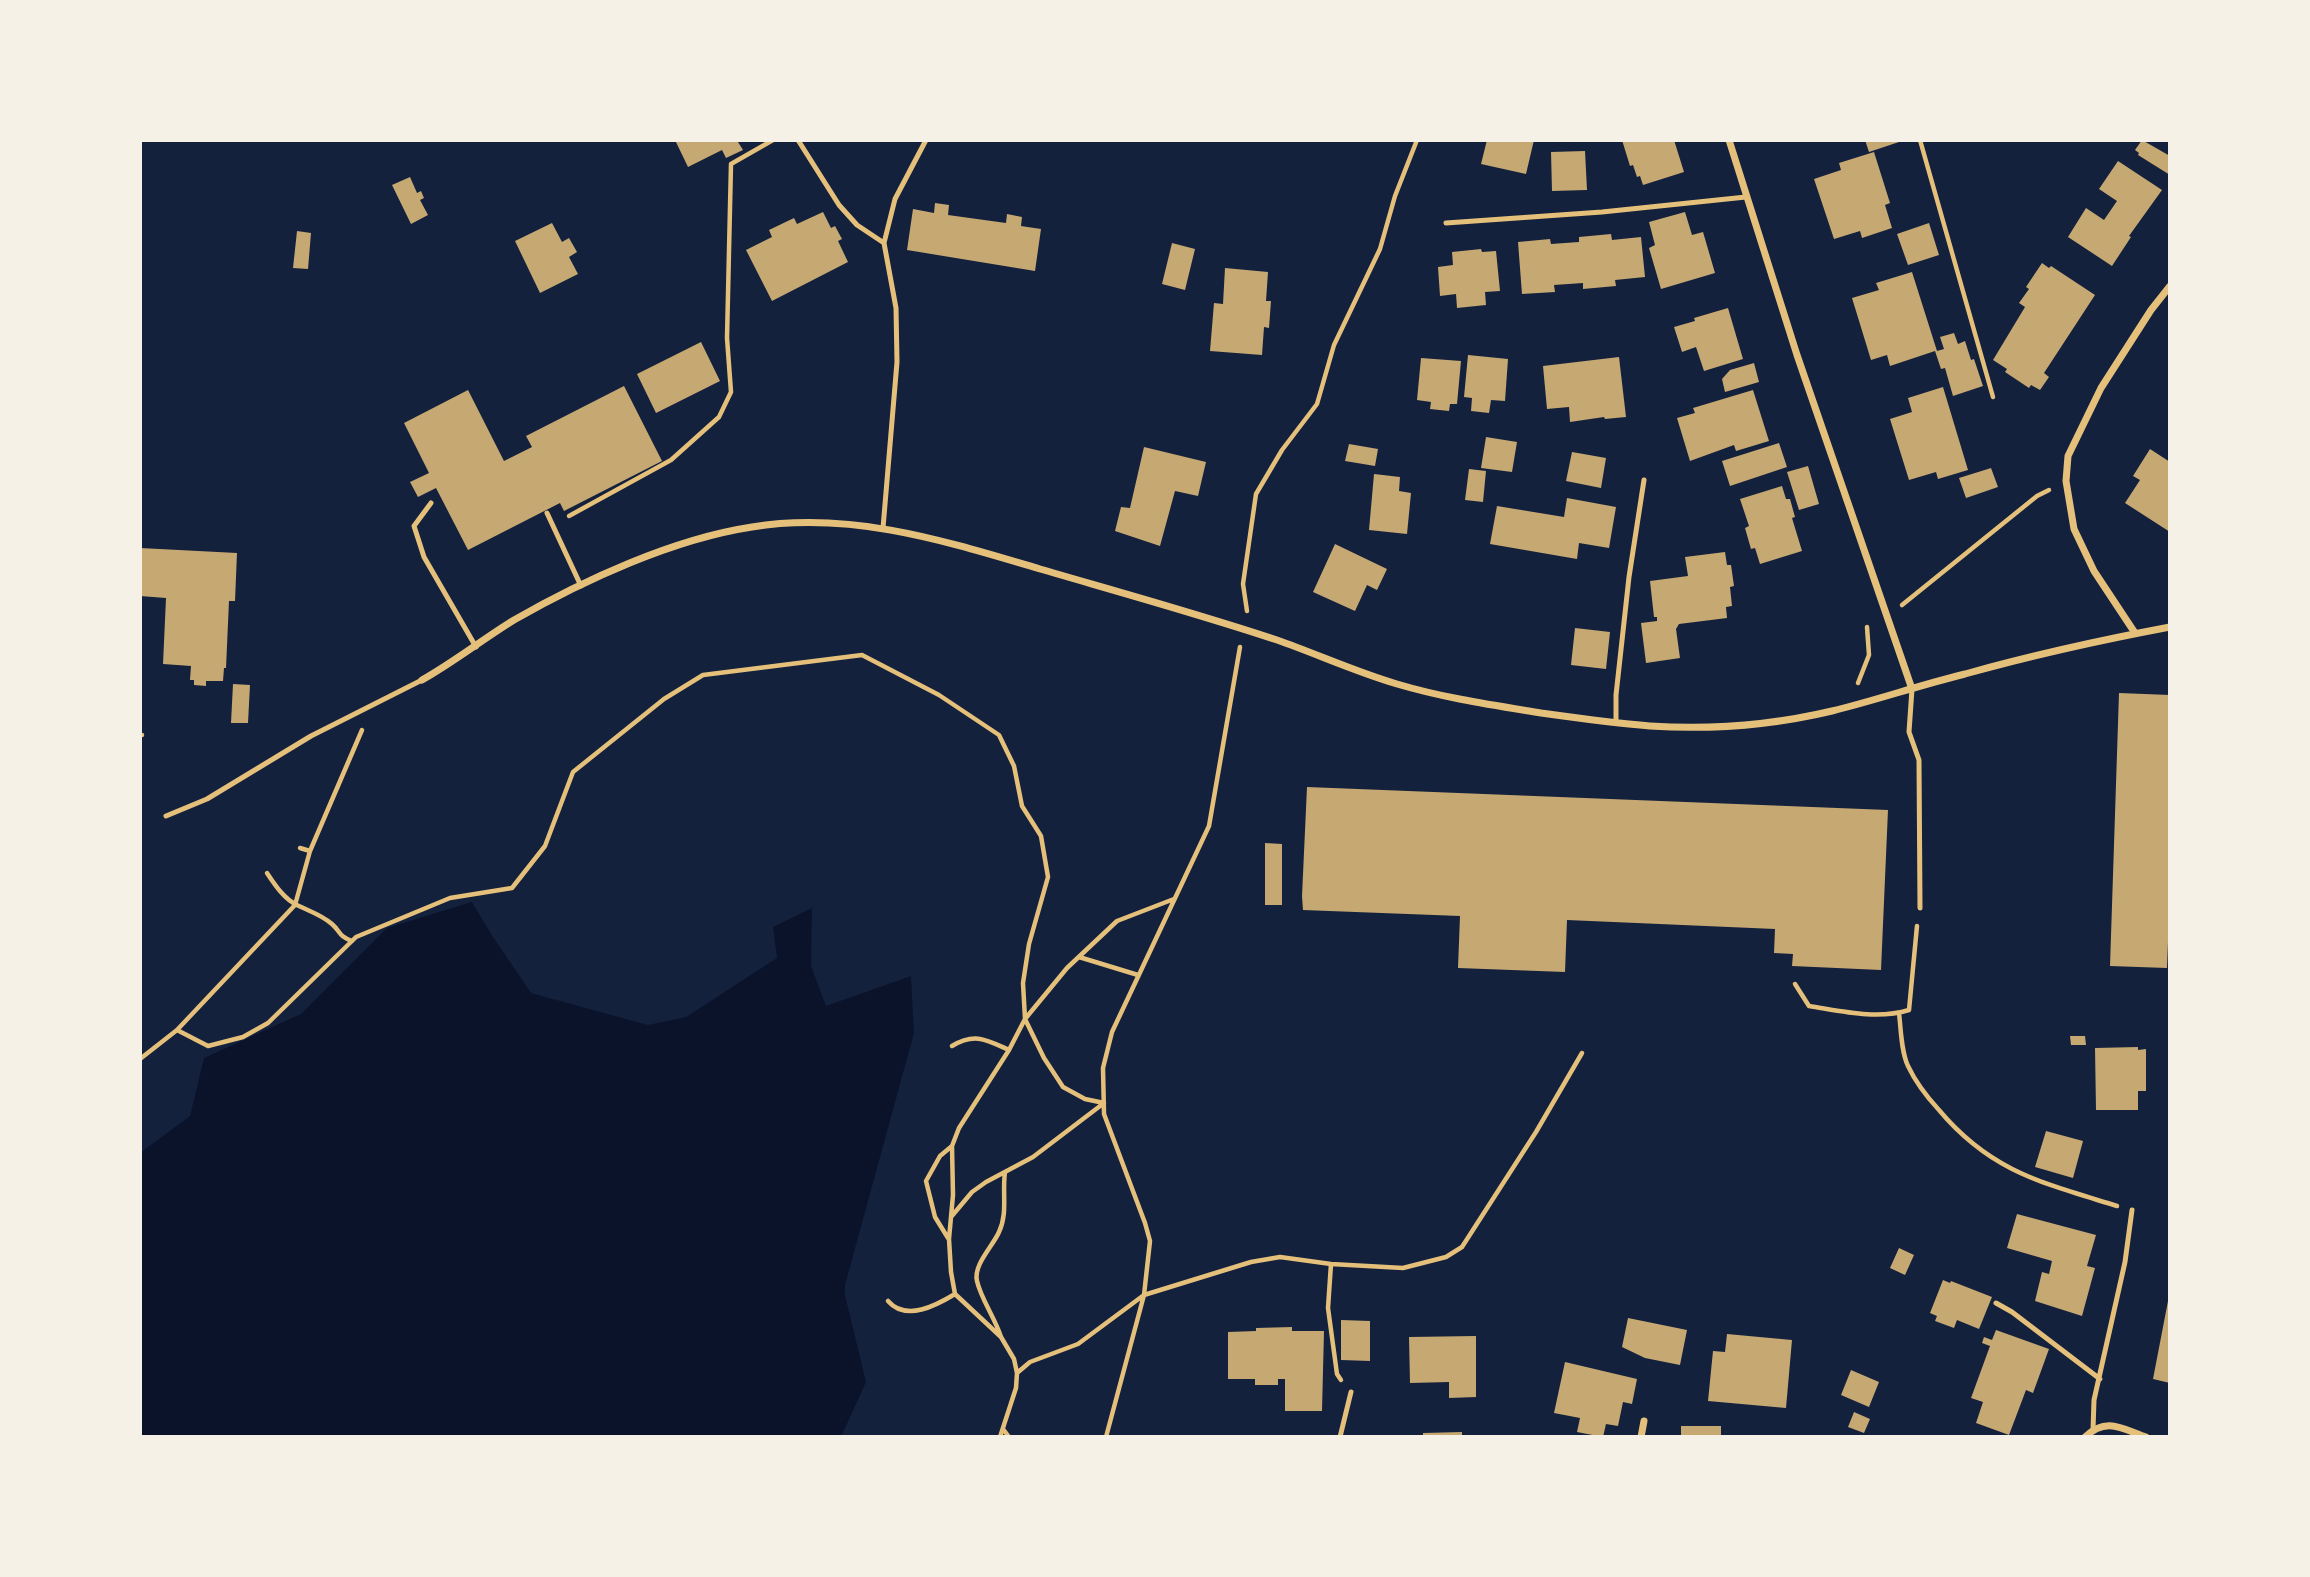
<!DOCTYPE html>
<html>
<head>
<meta charset="utf-8">
<style>
  body { margin:0 }
  #map { position:relative; width:2310px; height:1577px; overflow:hidden; background:#14213d; font-family:Karla,sans-serif }
  canvas { display:block }
  .frame { position:absolute; inset:0; border:142px solid #f6f1e7; pointer-events:none }
</style>
</head>
<body>
<div id="map">
<canvas width="2310" height="1577"></canvas>
<div class="frame"></div>
</div>
<script>
const context = document.querySelector('canvas').getContext('2d');
context.lineJoin = 'round';
function fillPath(path, color) {
  context.fillStyle = color;
  context.fill(path, 'evenodd');
}
function trace(path, color, width, dash) {
  context.strokeStyle = color;
  context.lineWidth = width;
  context.lineCap = dash ? 'butt' : 'round';
  context.setLineDash(dash || []);
  context.stroke(path);
}
fillPath(new Path2D(`
  M472 902 491 934 531 993 648 1025 686 1017 777 958 773 927 812 908 811 966 826 1006 911 976 914 1033 845 1285V1295L866 1382 841 1437H140V1153L190 1116 204 1058 301 1014 387 928Z`), '#0b132b');
fillPath(new Path2D(`
  M675 140H743L738 142 743 150 726 158 722 150 688 167Z
  M1487 140H1534L1526 174 1481 164Z
  M1622 140H1674L1684 172 1643 185 1640 176 1637 177 1633 165 1630 166Z
  M1865 140H1905L1869 152Z
  M2142 140 2170 156V175L2138 155 2139 153 2135 150Z
  M1585 151 1587 190 1552 191 1551 152Z
  M1874 152 1890 203 1885 205 1892 228 1862 238 1860 231 1834 239 1814 179 1841 170 1839 163Z
  M2118 161 2162 190 2129 236 2131 237 2112 266 2068 237 2086 208 2104 220 2117 201 2099 189Z
  M410 177 417 193 421 191 424 198 420 200 428 215 411 224 392 185Z
  M935 203 949 205 948 215 1006 223 1007 214 1022 217 1021 226 1041 229 1035 271 907 250 913 209 934 213Z
  M823 212 831 228 835 226 842 239 838 241 848 262 772 301 746 250 772 237 769 230 794 218 797 224Z
  M1685 212 1692 235 1703 232 1715 273 1661 289 1649 248 1655 245 1649 222Z
  M552 223 562 242 569 238 577 252 569 257 578 274 540 293 515 241Z
  M1929 223 1939 255 1908 265 1897 234Z
  M297 231 311 233 308 269 293 268Z
  M1611 234 1612 240 1641 237 1645 277 1615 280 1616 286 1583 289V283L1554 285 1555 292 1522 294 1518 242 1550 239 1551 244 1579 242V237Z
  M1172 243 1195 249 1185 290 1162 284Z
  M1481 249 1482 252 1496 251 1500 291 1485 292 1486 305 1457 308 1456 294 1440 296 1438 267 1453 265 1452 252Z
  M2042 263 2049 268 2051 266 2095 295 2044 373 2049 377 2040 390 2031 385 2029 388 2005 372 2007 369 1993 360 2025 307 2019 303 2029 289 2026 287Z
  M1225 268 1268 272 1266 301H1271L1269 328 1264 327 1262 355 1210 351 1214 303 1223 304Z
  M1912 272 1937 351 1944 349 1940 337 1954 333 1958 344 1965 341 1971 360 1974 359 1983 386 1953 396 1945 368 1941 369 1935 351 1890 366 1887 355 1871 360 1852 298 1879 290 1876 283Z
  M1728 308 1743 359 1704 371 1696 347 1682 352 1674 327 1695 321 1694 318Z
  M701 342 720 381 656 413 637 374Z
  M1468 355 1508 359 1505 401 1491 400 1489 413 1471 411 1472 398 1464 397Z
  M1619 357 1626 417 1605 419 1604 417 1570 422 1569 407 1547 409 1543 366Z
  M1421 358 1461 361 1457 404H1450L1449 411 1430 409 1431 402 1417 400Z
  M1754 363 1759 382 1725 392 1722 379 1730 370Z
  M624 386 662 461 564 511 560 503 468 550 436 488 418 497 410 482 429 473 404 423 468 390 504 461 532 447 526 436Z
  M1943 387 1968 470 1938 479 1936 472 1909 480 1890 419 1912 412 1908 398Z
  M1753 390 1769 441 1736 451 1734 445 1690 461 1677 418 1695 413 1693 408Z
  M1486 437 1517 442 1512 472 1481 468Z
  M1779 443 1787 467 1730 486 1722 461Z
  M1349 444 1378 449 1375 466 1345 461Z
  M1144 447 1206 462 1198 496 1175 491 1160 546 1115 531 1121 507 1130 508Z
  M2150 449 2170 462V532L2125 503 2140 480 2133 476Z
  M1572 452 1606 458 1601 488 1566 481Z
  M1808 466 1819 504 1799 510 1787 472Z
  M1991 468 1998 487 1966 498 1959 478Z
  M1469 469 1486 471 1483 502 1465 500Z
  M1374 474 1400 477 1399 491 1411 493 1407 534 1369 530Z
  M1782 486 1786 499H1790L1795 517 1792 518 1802 551 1760 564 1755 548 1751 549 1745 528 1749 526 1740 499Z
  M1567 498 1616 507 1609 548 1579 543 1577 559 1490 544 1497 506 1564 517Z
  M1335 544 1387 569 1377 590 1367 585 1355 611 1313 592Z
  M140 548 237 553 235 601H229L226 668H224L223 681H206V686L194 685V680H190L191 666 163 664 166 598 140 596Z
  M1725 552 1727 565H1731L1734 586 1730 587 1732 606 1726 607 1727 618 1679 624 1676 629 1680 658 1646 663 1641 623 1657 621V617H1654L1650 581 1688 576 1685 557Z
  M1575 628 1610 632 1606 669 1571 665Z
  M233 684 250 685 248 723H231Z
  M2119 693 2170 695V890L2167 968 2110 966Z
  M1307 787 1888 810 1881 970 1792 966 1793 954 1774 953 1775 929 1567 920 1565 972 1458 968 1460 916 1303 910 1302 896Z
  M1265 843 1282 844V905H1265Z
  M2070 1036H2085L2086 1045H2071Z
  M2138 1047V1050L2146 1049V1091H2138V1110H2096L2095 1048Z
  M2046 1131 2083 1141 2073 1178 2035 1167Z
  M2017 1214 2096 1235 2087 1266 2095 1268 2082 1316 2035 1301 2042 1272 2049 1274 2052 1261 2007 1248Z
  M1899 1248 1914 1255 1905 1275 1890 1268Z
  M1943 1280 1950 1283 1951 1281 1992 1297 1979 1329 1957 1320 1954 1328 1935 1321 1937 1316 1930 1313Z
  M2168 1301H2170V1383L2153 1379Z
  M1628 1318 1687 1330 1680 1365 1645 1358 1622 1347Z
  M1341 1320 1370 1321V1361L1341 1360Z
  M1292 1327V1331H1324L1322 1411H1285V1379H1278V1385H1255V1379H1228V1332L1256 1331V1328Z
  M1996 1330 2049 1349 2033 1393 2026 1390 2009 1435 1976 1423 1983 1402 1971 1398 1990 1346 1982 1343 1984 1337 1992 1340Z
  M1727 1334 1792 1340 1786 1408 1708 1401 1713 1351 1725 1352Z
  M1476 1336V1397L1449 1398V1382L1410 1383 1409 1337Z
  M1565 1362 1637 1379 1632 1404 1623 1402 1618 1426 1606 1424 1603 1437 1577 1432 1580 1418 1554 1413Z
  M1851 1370 1879 1382 1869 1407 1841 1395Z
  M1854 1412 1870 1419 1864 1433 1848 1427Z
  M1681 1426H1721V1437H1681Z
  M1462 1432V1437H1423V1433Z`), '#c6a872');
trace(new Path2D(`
  M1920 140 1993 397
  M569 516 671 460 719 417 731 392 727 338 731 164 773 140
  M1902 605 2037 496 2049 490
  M1247 611 1243 584 1256 494 1282 450 1317 404 1334 345 1380 249 1395 196 1417 140
  M1858 683 1869 655 1867 627
  M140 735H142
  M300 848 310 851
  M267 873C275 885 284 899 297 905 309 911 322 915 332 924 341 932 338 936 352 941
  M1079 957 1138 975
  M1795 984 1809 1006C1841 1011 1877 1020 1909 1010L1917 926
  M1899 1013C1901 1029 1901 1051 1908 1066 1916 1083 1927 1097 1939 1110 1991 1172 2043 1183 2117 1206
  M177 1030 208 1046 243 1037 268 1023 356 937 450 898 512 888 545 846 573 772 664 699 703 675 862 655 939 695 999 735 1014 766 1022 806 1041 836 1048 877 1029 944 1023 983 1025 1019 1044 1058 1063 1087 1085 1099 1104 1103 1033 1157 986 1182 972 1192 951 1217
  M952 1046C975 1032 987 1040 1009 1050
  M140 1059 177 1030 295 905 310 851 362 730
  M948 1238 935 1217 926 1181 940 1156 952 1146
  M1331 1264 1328 1308 1337 1374 1341 1380
  M888 1301C906 1322 937 1305 955 1294
  M1001 1337C995 1318 981 1299 977 1281 973 1265 993 1246 999 1232 1008 1213 1002 1193 1005 1172
  M1017 1373 1030 1362 1078 1344 1144 1295 1251 1262 1280 1257 1331 1264 1403 1268 1446 1257 1462 1247 1536 1132 1582 1053
  M1003 1429 1009 1437
  M1000 1437 1016 1388 1017 1373 1014 1359 1001 1337 955 1294 951 1272 949 1239 953 1195 952 1146 959 1128 1009 1050 1025 1019 1067 968 1117 921 1174 899
  M1106 1437 1144 1295 1150 1241 1145 1223 1104 1114 1103 1068 1112 1032 1209 826 1240 647`), '#e5c07b', 4.5);
trace(new Path2D(`
  M798 140 839 205 857 225 884 243 896 308 897 362 883 528
  M1446 223 1602 212 1746 197
  M884 243 895 199 926 140
  M431 503 414 526 424 557 476 647
  M547 513 581 586
  M1912 689 1909 732 1919 760 1920 908
  M1616 723V695L1629 577 1644 480
  M166 816 207 799 311 736 422 680
  M1996 1303 2012 1312 2100 1379
  M2093 1430 2094 1400 2125 1262 2132 1210
  M1340 1437 1351 1392`), '#e5c07b', 5);
trace(new Path2D(`
  M1729 140 1797 355 1912 689
  M2135 633 2094 571 2074 529 2066 481 2068 456 2101 388 2151 310 2170 286
  M422 680C454 662 483 639 514 620 584 580 673 539 752 527 852 511 945 541 1040 569 1119 592 1199 614 1277 640 1317 654 1356 672 1397 684 1444 698 1492 705 1541 713 1577 718 1614 723 1650 726 1711 730 1773 725 1832 711 1877 700 1920 685 1965 674 2033 655 2101 640 2170 627
  M1641 1437 1644 1421
  M2085 1437C2106 1417 2121 1428 2146 1437`), '#e5c07b', 7);
</script>
</body>
</html>
